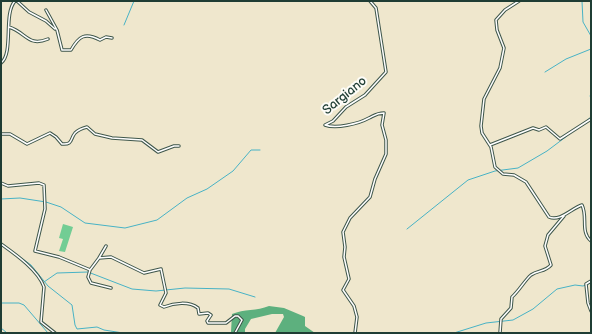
<!DOCTYPE html>
<html>
<head>
<meta charset="utf-8">
<style>
  body { margin:0 }
  #map { position:relative; width:592px; height:334px; overflow:hidden; background:#efe7cd; font-family:"Balsamiq Sans",sans-serif }
  canvas { display:block }
  .frame { position:absolute; inset:0; border:2px solid #1f3d34; pointer-events:none }
</style>
</head>
<body>
<div id="map">
<canvas width="592" height="334"></canvas>
<div class="frame"></div>
</div>
<script>
const context = document.querySelector('canvas').getContext('2d');
context.lineJoin = 'round';
function fillPath(path, color) {
  context.fillStyle = color;
  context.fill(path, 'evenodd');
}
function trace(path, color, width, dash) {
  context.strokeStyle = color;
  context.lineWidth = width;
  context.lineCap = dash ? 'butt' : 'round';
  context.setLineDash(dash || []);
  context.stroke(path);
}
function label(font, color, halo, rows, align = 'center') {
  context.font = font + ' "Balsamiq Sans",sans-serif';
  context.lineWidth = 4;
  context.setLineDash([]);
  context.textBaseline = 'middle';
  context.strokeStyle = halo;
  context.fillStyle = color;
  for (const [text, x, y, turn = 0] of rows) {
    context.save();
    context.translate(x, y);
    context.rotate((+turn || 0) * Math.PI / 180);
    context.textAlign = isNaN(turn) ? turn : align;
    if (halo) context.strokeText(text, 0, 0);
    context.fillText(text, 0, 0);
    context.restore();
  }
}
fillPath(new Path2D(`
  M63 224 73 227 65 252 59 251 63 239 59 238Z`), '#72cd94');
fillPath(new Path2D(`
  M269 306 284 308 303 316 305 317V326L315 333H275L284 317 283 314H272L251 319 245 329V333L231 332 232 314C244 309 257 311 269 306Z`), '#5db07e');
trace(new Path2D(`
  M582 1 583 22 591 36
  M124 25 134 1
  M545 72 566 59 591 49
  M590 96H591
  M584 123 591 117
  M1 199 20 198 46 202 61 207 85 223 125 228 157 220 187 198 207 189 233 171 251 150H260
  M407 229 468 180 495 171 518 168 547 151 567 136
  M4 245 31 265 48 286 72 305 75 325 77 329 97 327 104 330 123 333
  M44 282 57 273 88 272 132 289 156 291 185 288 229 289 255 297
  M1 303H19L24 305 48 333
  M1 328 7 333
  M454 333 486 323 513 320 533 309 557 289 575 285 583 286 591 283`), '#47b2c5', 1);
const street = new Path2D(`
  M17 1 29 12 46 21 55 29
  M519 1 505 10 496 20 497 30 504 48 500 68 484 99 481 126 482 133 491 147 495 167 503 174 514 175 526 182 549 217C560 222 572 208 582 205 588 217 580 232 591 241
  M46 10 57 30 62 50H71C79 36 85 32 100 40L106 37 112 38
  M9 27C27 33 28 47 48 39
  M1 63C14 53 3 14 15 1
  M1 134H10L27 144 50 133 56 137 62 144C73 145 70 139 75 133 78 130 83 128 87 127L95 134 112 138 142 140 158 152 174 146H179
  M490 145 533 128 539 130 546 127 560 139 591 119
  M1 183 8 186 39 183 44 185 45 209 35 251 59 257 88 269 90 270 88 277 91 283 111 288
  M1 244C15 254 38 270 44 287L41 322 55 333
  M99 258 106 246
  M90 270 99 258 111 257 144 273 161 269 166 293 160 305 164 307C174 303 189 301 198 308L199 314 208 313 211 315 207 321 208 323H226L235 316H238L242 320 235 333
  M591 281 586 284 588 303 591 311
  M355 333 357 317 354 306 343 290 349 279 344 257 345 247 343 232 350 218 370 197 375 179 386 154V140L382 125 384 113C377 113 375 115 369 118 358 124 336 129 325 125L333 121 346 107 365 95 386 72 376 8 370 1
  M500 333 501 319 511 308 512 297C519 291 525 280 531 275 538 270 545 272 551 265L545 246 548 235 564 216`);
trace(street, '#3e564b', 3.5);
trace(street, '#fff', 1.5);
label('13px', '#1f3d34', '#fdfcf7', [
  ["Sargiano",345,96,-39]
]);
</script>
</body>
</html>
